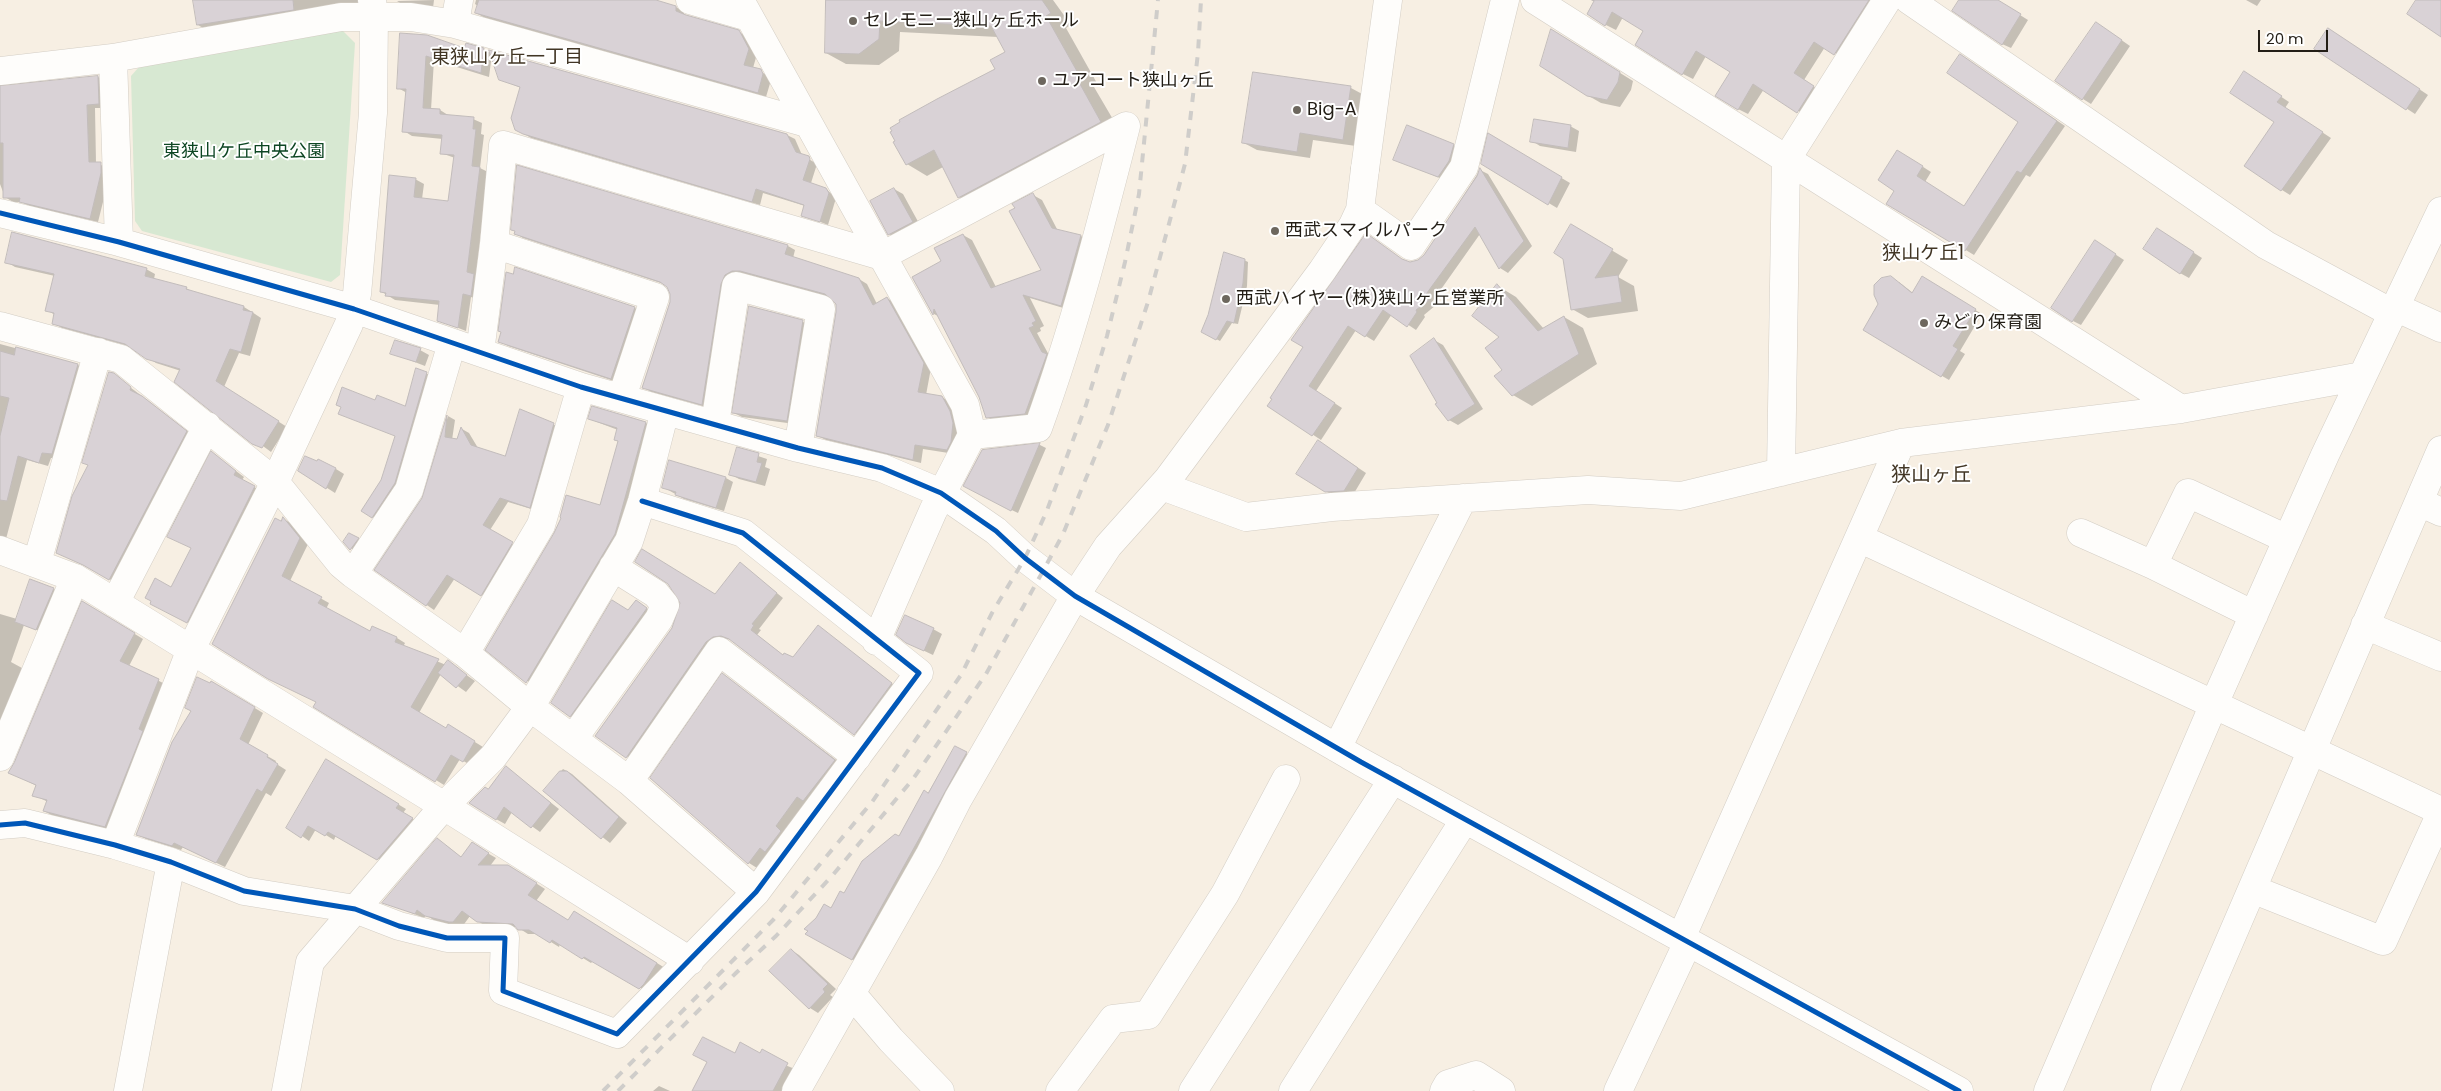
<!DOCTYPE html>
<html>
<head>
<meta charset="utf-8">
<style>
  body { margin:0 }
  #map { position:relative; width:2441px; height:1091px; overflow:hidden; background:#f7efe3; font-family:Poppins,sans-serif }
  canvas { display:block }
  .scale { position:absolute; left:2258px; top:30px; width:70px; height:22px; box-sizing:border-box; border:2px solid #231e16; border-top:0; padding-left:6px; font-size:15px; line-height:18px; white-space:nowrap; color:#231e16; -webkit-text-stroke:4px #fff; paint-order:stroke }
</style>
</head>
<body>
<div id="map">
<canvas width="2441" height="1091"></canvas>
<div class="scale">20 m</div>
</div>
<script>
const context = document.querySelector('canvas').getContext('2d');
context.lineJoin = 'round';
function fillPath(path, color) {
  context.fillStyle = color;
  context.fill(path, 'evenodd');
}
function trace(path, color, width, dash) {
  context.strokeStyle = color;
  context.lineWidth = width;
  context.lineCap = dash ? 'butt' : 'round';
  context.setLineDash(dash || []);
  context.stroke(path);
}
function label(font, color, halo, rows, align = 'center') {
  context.font = font + ' Poppins,"Noto Sans JP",sans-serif';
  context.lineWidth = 4;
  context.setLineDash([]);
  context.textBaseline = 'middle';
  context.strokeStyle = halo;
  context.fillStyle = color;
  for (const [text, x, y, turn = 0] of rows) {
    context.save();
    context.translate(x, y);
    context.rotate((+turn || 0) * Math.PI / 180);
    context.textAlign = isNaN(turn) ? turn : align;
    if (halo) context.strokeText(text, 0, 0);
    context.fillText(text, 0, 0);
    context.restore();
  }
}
fillPath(new Path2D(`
  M340 28 355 43 340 275 331 282 142 231 135 221 131 76 139 67Z`), '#d7e8d2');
fillPath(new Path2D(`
  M194 0H359L361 11 215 35 198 25Z
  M434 0 433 8 405 6 397 1Z
  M476 0H651L676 7 684 12V16L739 32 748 37 757 54 753 68 769 76 771 80 766 97 485 18 476 13 478 6 475 4Z
  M828 0H1053L1071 25 1066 28 1098 85 1094 87 1121 133 980 208 959 197 943 167 927 176 907 164 997 69 1006 52 998 37 900 32 899 51 879 65 846 64 826 53Z
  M1596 0H1883L1845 59 1825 47 1804 80 1823 93 1808 117 1764 89 1748 114 1738 109 1732 72 1706 56 1693 79 1683 74 1644 30 1623 17 1616 30 1606 25Z
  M1961 0H1996L2028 20 2011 48 2002 44Z
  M2246 0H2261L2257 6Z
  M2104 28 2130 46 2091 104 2083 99Z
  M401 34 465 49H483L492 54 489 77 434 60 431 110H440L448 115 473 119 482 123 481 134 484 135 480 168 488 172 476 276 482 280 480 300 471 297 466 331 438 320 440 305 395 300 382 292 415 179 424 184 422 199 449 202 455 158 441 153 443 139 412 136 404 131 407 93 398 88Z
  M2337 34 2428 95 2415 114 2316 49Z
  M1564 38 1633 81 1631 90 1620 107 1601 103 1587 95Z
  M1969 61 2065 126 2030 177 2026 175 1974 255 1888 203 1896 190 1906 156 1931 172 1925 182 1965 207 2020 121Z
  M98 77 105 81 106 108H95L96 163 108 168 109 178 98 222 29 206 22 202H13L5 197 0 184V88Z
  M2253 78 2289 102 2285 108 2331 138 2290 195 2282 190 2276 122Z
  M500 79 787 135 795 139 802 155 817 164 811 183 826 189 836 198 828 225 803 215 805 206 763 193 760 205 531 138 516 129 521 88Z
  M1351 88 1364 95 1356 146 1313 140 1310 158 1257 150 1244 143Z
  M1570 126 1579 131 1576 152 1540 146 1532 141Z
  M1489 135 1570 183 1557 208 1482 163Z
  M1453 145 1462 150 1447 181 1394 159Z
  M1480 170 1488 174 1532 246 1508 273 1500 268 1480 234 1432 302 1436 305 1424 315 1425 317 1416 330 1392 314 1374 341 1356 330 1316 391 1342 408 1321 440 1269 406 1405 261 1410 263 1419 261 1425 256Z
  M894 189 903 194 921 227 898 239 889 234Z
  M1033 195 1042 200 1058 231 1081 236 1089 241 1070 310 1030 298 1044 326 1040 328 1041 331 1037 333 1050 357 1033 418 996 422 987 417 980 397 940 317 934 314 913 277 942 261 963 235 972 240 996 287 1042 270Z
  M1571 226 1628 260 1618 277 1634 286 1638 311 1588 318 1572 309Z
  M515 233 788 246 795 250 793 258 859 279 867 284 877 304 887 298 895 303 931 368 926 395 942 397 950 402 961 428 955 454 923 449 921 463 826 440 818 436 838 312 834 299 749 275H739L710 408 651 392 643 387 671 302 672 294 667 285 523 238Z
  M2166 235 2202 258 2189 278 2180 273Z
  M2104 247 2124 260 2081 325 2073 321Z
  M1244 260 1248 262 1247 286 1238 324 1232 323 1220 341 1203 332Z
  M7 262 146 269 155 274 154 279 186 288 195 293 244 307 252 312 261 318 250 356 239 353 224 387 287 427 271 452 176 381 181 371 156 363 132 347 62 328 53 323 55 315 47 310 55 276 15 267Z
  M515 269 635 308 643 313 620 383 508 346 500 341Z
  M1922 278 1982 314 1960 351 1965 354 1949 380 1864 330 1899 282 1913 293Z
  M1498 286 1516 297 1544 329 1564 317 1583 328 1597 364 1532 406 1513 395 1496 376 1504 370Z
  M750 307 803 322 811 326 795 424 742 417 734 413Z
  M1434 340 1443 345 1483 409 1458 425 1449 420 1436 405 1439 403Z
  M0 344 78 365 86 370 61 458H51L48 466 27 460 6 539 0 537Z
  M420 350 429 355 425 366 391 353Z
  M417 370 433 376 400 487 378 520 362 510 382 480 396 436 375 402 406 407Z
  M113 374 195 437 118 584 92 569 57 553 89 465Z
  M521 411 562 428 538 511 508 502 490 530 519 548 489 599 455 578 434 610 376 570 423 499 448 416 455 420 452 440 458 441 462 429 469 433 478 448 506 458Z
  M589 419 646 423 653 427 622 539 534 686 487 649 600 507 619 442 616 440 618 430Z
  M1040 445 1046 448 1018 513 982 496 983 451Z
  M1327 447 1366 473 1353 495 1335 496 1325 491Z
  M737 449 767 459 765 467 770 469 765 486 739 479 730 474Z
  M212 453 244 477 242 480 263 492 195 626 160 608 193 548Z
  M669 462 726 478 733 482 724 511 684 499 663 487Z
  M336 469 344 474 335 493 299 470Z
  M283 519 291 523 308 544 290 581 329 603 326 609 370 632 372 628 397 638 405 643 403 647 446 665 448 662 475 681 466 692 441 674 419 713 447 730 449 726 483 747 472 766 460 759 444 785 315 706 317 702 278 683 282 522Z
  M349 534 362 541 354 551 345 542Z
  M741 564 783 598 759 629 761 630 757 635 784 656 794 659 819 627 898 688 862 738 730 639 721 640 634 761 627 757 716 596Z
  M54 589 62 594 45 633 24 625 11 662 22 668 0 727V614L17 619Z
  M642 605 652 612 576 719 570 716 629 612Z
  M91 607 143 639 129 666 167 685 114 831 53 816 44 811 48 802 34 795 37 786 9 772 16 764Z
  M933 629 942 634 933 655 916 647Z
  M723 675 843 765 812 805 806 802 757 868 749 863Z
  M212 682 263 713 248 745 276 761 275 763 286 770 271 796 266 793 225 867 183 847 181 850 146 839 137 834Z
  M956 748 973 757 859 963 807 933 900 838Z
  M326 761 406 809 403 813 420 823 385 863 336 835 334 840 316 829 309 841 302 836Z
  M507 768 559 809 540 832 512 812 505 824 496 819 488 790Z
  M563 769 572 774 627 823 610 843 544 791Z
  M472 844 496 858 490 866 517 871 545 889 536 901 569 921 583 917 665 968 649 993 593 961 591 963 560 944 559 947 538 934H528L517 927H487L470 916 462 927H459L435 921 426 915 424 918 384 902 446 845 462 858Z
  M791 950 799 955 836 989 830 995 833 997 818 1013 810 1008Z
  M735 1055H760L795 1069 784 1091H693Z
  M659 1086 670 1091H653Z`), '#0003');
const building = new Path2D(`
  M193 0H293L294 10 197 25Z
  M479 0H656L676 6V11L686 15 739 30 749 49 744 65 761 69 763 74 758 93 475 13Z
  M826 0H1042L1051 13 1046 16 1078 73 1075 75 1101 122 958 198 934 150 906 165 893 142 895 141 890 132 892 131 890 128 900 122 899 120 937 99 995 69 990 60 1005 52 991 26 880 21 879 39 859 54 825 53Z
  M1592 0H1869L1834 55 1814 42 1794 73 1814 86 1797 113 1753 84 1738 110 1715 96 1730 72 1696 51 1682 75 1635 45 1643 31 1612 12 1605 26 1587 14 1594 1Z
  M1959 0H1998L2021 14 2002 45 1952 11Z
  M2416 0H2441V37L2407 14Z
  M2096 22 2122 40 2082 100 2055 81Z
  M2328 28 2420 89 2406 110 2314 49Z
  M1551 29 1620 72 1618 82 1607 100 1587 96 1540 66Z
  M400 33 427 35 464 48 466 43 484 48 481 73 426 56 423 108 440 109V114L474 117 473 129H476L472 166 480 167 467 272 474 274 471 296 463 294 458 328 437 321 439 301 385 296 386 293 380 292 389 175 416 178 414 197 448 201 454 155 440 154 442 135 402 132 406 89H397Z
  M489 50 787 134 796 152 809 156 810 159 803 180 826 188 829 193 820 222 801 216 804 205 756 189 752 202 523 134 515 130 511 118 520 87 499 80Z
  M1960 54 2057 121 2021 173 2017 171 1965 251 1886 204 1894 191 1878 180 1897 150 1923 166 1917 176 1964 206 2018 122 1947 73Z
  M2244 71 2282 96 2277 102 2323 132 2281 191 2244 166 2274 122 2230 93Z
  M1253 72 1351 86 1343 140 1300 133 1297 152 1242 143Z
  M98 76 99 104 87 105 89 162H101V173L90 219 19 202 20 198H3V143H0V86Z
  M1534 119 1571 125 1568 148 1530 142Z
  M1407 125 1454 144 1449 161 1438 177 1393 160Z
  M1488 133 1562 177 1548 205 1481 164Z
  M517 165 788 245 785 254 859 278 873 305 887 297 924 363 918 392 942 396 950 411 953 423 951 442 947 450 915 445 913 460 816 436 836 312V304L825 294 740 271H732L725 275 721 284 702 405 642 388 670 302V294L667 287 660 282 514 234 515 231 511 230Z
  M1480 168 1524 241 1499 269 1475 227 1424 297 1429 300 1416 310 1417 312 1407 327 1383 310 1365 337 1348 326 1309 386 1335 403 1312 436 1267 406 1272 399 1270 398 1303 347 1291 340 1366 233 1402 259 1410 262 1418 260 1424 255 1477 176Z
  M894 188 913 222 888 235 870 201Z
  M1033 193 1052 228 1081 235 1061 306 1023 295 1036 321 1032 323 1034 326 1029 328 1042 352 1047 354 1025 414 986 418 979 397 934 309 933 315 912 277 941 261 934 248 963 234 991 288 1041 270 1009 211 1015 208 1012 204Z
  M1571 224 1613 249 1595 278 1618 275 1622 302 1571 310 1563 259 1554 253Z
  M2157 228 2194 252 2180 274 2143 249Z
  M12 232 147 268 145 276 187 287 186 289 244 306 243 310 253 312 241 352 230 349 216 381 279 421 262 448 252 444 174 382 180 369 146 359 125 344 52 324 54 313 45 311 54 274 5 263Z
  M2095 240 2116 254 2072 322 2051 308Z
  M1224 252 1245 259 1243 283 1234 323 1227 321 1216 340 1201 332 1208 315Z
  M515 267 635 307 611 379 498 342 501 332 498 331 506 272 513 274Z
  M1891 276 1912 293 1922 276 1976 309 1953 346 1958 349 1941 377 1863 330 1878 304 1874 295V285L1881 278Z
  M1497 284 1538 331 1564 316 1579 354 1512 396 1494 376 1502 370 1485 348 1499 337 1472 316Z
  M749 306 803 320 787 421 732 413Z
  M1434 338 1475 404 1448 421 1435 404 1437 403 1410 356Z
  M395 340 421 348 416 362 390 354Z
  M16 347 78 364 52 454 42 453 39 463 18 456 7 501 0 500V436L9 398 0 396V351L14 355Z
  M416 368 427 372 395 483 372 518 361 511 381 480 395 436 338 414 341 407 336 405 342 387 375 400 377 395 405 406Z
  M109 372 114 373 131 387 130 390 142 396 187 431 109 580 83 565 56 553 72 496 88 465 82 463Z
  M592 406 646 422 615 534 526 683 485 650 554 533 561 518 560 517 566 495 600 505 618 441 614 440 617 428 588 419Z
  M520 409 554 423 530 508 500 498 483 525 513 542 481 596 447 575 426 606 374 570 422 498 447 415 445 437 457 439 461 427 471 445 505 456Z
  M1318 440 1358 468 1344 491 1325 492 1296 474Z
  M1040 443 1011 511 963 486 982 450Z
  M737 447 759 453 757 462 762 463 756 482 729 475Z
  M211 451 236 471 234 475 255 486 187 623 150 604 151 601 145 598 155 578 171 587 191 548 167 537Z
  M305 456 317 461 318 459 336 468 326 489 298 471Z
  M669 460 726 477 716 508 675 495 676 492 662 488Z
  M283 517 300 538 282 576 322 597 318 603 370 631 372 626 397 637 395 642 439 659 411 707 446 728 448 724 475 741 463 762 451 755 435 782 313 707 316 702 268 679 212 644 275 518 281 521Z
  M349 533 359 538 350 550 343 542Z
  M642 549 715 594 740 562 777 593 752 624 754 625 751 630 783 655 784 653 793 657 818 625 892 683 854 735 729 639 721 636 713 637 706 642 626 758 595 736 672 628 680 603 668 584 635 562Z
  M30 579 54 588 36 630 15 622Z
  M612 600 628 610 636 600 647 608 570 717 551 703Z
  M82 601 135 633 120 661 159 679 139 729 143 731 105 827 43 811 47 800 32 796 36 785 8 773 14 763Z
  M905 615 934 628 924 651 906 643 896 635Z
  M448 660 467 675 456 688 438 673Z
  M722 673 835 760 803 801 797 797 776 826 781 831 765 852 760 848 748 864 650 778Z
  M197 677 210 683 211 681 255 707 240 739 268 755 267 757 278 764 262 792 257 789 216 863 174 843 172 846 136 835 172 742 191 711 185 708Z
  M955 746 967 752 852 960 805 934 808 931 804 929 816 918 824 904 831 908 840 891 844 893 862 861 895 834 899 836 924 790 928 793Z
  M326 759 399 804 396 808 413 818 377 860 328 832 325 836 308 826 301 838 286 828Z
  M506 766 551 803 531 828 504 807 496 820 469 803 485 787 488 789Z
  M560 771H567L619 817 601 839 543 791Z
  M437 838 461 857 472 842 489 853 478 865H508L537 883 528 895 568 920 574 911 657 963 644 984 639 989 584 957 582 959 552 940 550 943 529 930H518L513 924 477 922 462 911 453 922H449L425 916 417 910 415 914 382 903Z
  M791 949 828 984 823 989 825 992 809 1009 769 971Z
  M703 1037 735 1053 740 1042 760 1053 762 1049 788 1063 773 1091H692L707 1062 693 1055Z`);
fillPath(building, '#d9d2d6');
trace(building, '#c2bcbb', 1);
const minor = new Path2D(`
  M690 0 749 17
  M740 0 965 405 972 435 933 511 876 641
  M1535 0 2181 409
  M1909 0 2266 245 2392 313
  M455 24 459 0
  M113 58 119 242
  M0 71 113 58 341 17H411L455 24 807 123
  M1360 210 1411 246 1464 167 1505 0
  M0 213 119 242 354 309 581 387 798 448 882 468 941 493 996 531 1025 558 1075 596 1361 762 1959 1091
  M494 244 655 297 622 397
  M2395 307 2441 328
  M0 326 121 359 275 482 341 564 353 574 465 653 530 707 629 781 756 892
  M480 352 494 244 503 145 882 256 1126 126C1100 228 1074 329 1038 428L972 435
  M715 424 736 286 821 309 798 448
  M1781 472 1786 160 1887 0
  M1162 486 1246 517 1332 507 1588 490 1681 496 1901 443 2181 409 2362 376
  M2419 502 2441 512
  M2081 533 2153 565 2188 493 2287 539
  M1859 538 2441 811
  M0 550 75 578 444 806 690 961
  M37 562 98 352
  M2153 565 2254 615
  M353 574 409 490 452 343
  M115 603 207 426
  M2365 625 2441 657
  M465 653 541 525 581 387
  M573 739 659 619 665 605 656 594 613 567
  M1337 748 1463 498
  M0 757 75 578
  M629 781 719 651 857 757
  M0 825 25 823 115 845 171 862 244 891 355 909 399 926 447 938H505L503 991 617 1034 756 892 919 673 743 533 642 501
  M115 845 191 649 275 482 349 324 357 294 373 113 374 15 372 0
  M2252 889 2383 941 2441 813
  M1681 938 1901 443
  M851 993 891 1040 940 1091
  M128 1091 171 862
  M286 1091 310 962 444 806 493 757 530 707 629 541 642 501 665 411
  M796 1091 929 856 958 799 1075 596 1108 546 1168 479 1322 271 1353 225 1360 210 1365 169
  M1060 1091 1113 1019 1148 1015 1225 894 1286 779
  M1193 1091 1393 779
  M1293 1091 1465 819
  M1444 1091 1448 1084 1476 1075 1501 1091
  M1618 1091 1688 942
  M2048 1091 2214 704 2325 455 2441 211
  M2165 1091 2441 450`);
const major = new Path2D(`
  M1365 169 1388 0`);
trace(minor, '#d3cdc4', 29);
trace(major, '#d3cdc4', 29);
trace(minor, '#fefdfb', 28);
trace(major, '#fefdfb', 28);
trace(new Path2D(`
  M603 1091 774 919 872 802 961 675 992 613 1025 558 1046 513 1086 405 1107 336 1125 262 1139 194 1158 0
  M618 1091 737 972 776 936 832 876 913 779 986 674 1043 571 1063 534 1108 425 1148 302 1185 164 1198 53 1201 0`), '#cfcdca', 4, [9, 9]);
trace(new Path2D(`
  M0 213 119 242 354 309 581 387 798 448 882 468 941 493 996 531 1025 558 1075 596 1361 762 1959 1091
  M0 825 25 823 115 845 171 862 244 891 355 909 399 926 447 938H505L503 991 617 1034 756 892 919 673 743 533 642 501`), '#0057b8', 5);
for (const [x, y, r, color] of [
  [853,21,5,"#6d675e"],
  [1042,81,5,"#6d675e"],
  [1297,110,5,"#6d675e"],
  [1275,231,5,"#6d675e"],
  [1226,299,5,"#6d675e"],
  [1924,323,5,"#6d675e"]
]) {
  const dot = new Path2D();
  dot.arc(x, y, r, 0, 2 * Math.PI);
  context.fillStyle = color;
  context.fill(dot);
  trace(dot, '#fff', 2);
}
label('18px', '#231e16', '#fff', [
  ["セレモニー狭山ヶ丘ホール",863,21],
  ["ユアコート狭山ヶ丘",1052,81],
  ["Big-A",1307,110],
  ["西武スマイルパーク",1285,231],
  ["西武ハイヤー(株)狭山ヶ丘営業所",1236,299],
  ["みどり保育園",1934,323]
], 'left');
label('18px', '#0d4623', '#fff', [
  ["東狭山ケ丘中央公園",244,152]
]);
label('19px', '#423625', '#fff', [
  ["東狭山ヶ丘一丁目",507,58],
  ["狭山ケ丘1",1923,254]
]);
label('20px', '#423625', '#fff', [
  ["狭山ヶ丘",1931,476]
]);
</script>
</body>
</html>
